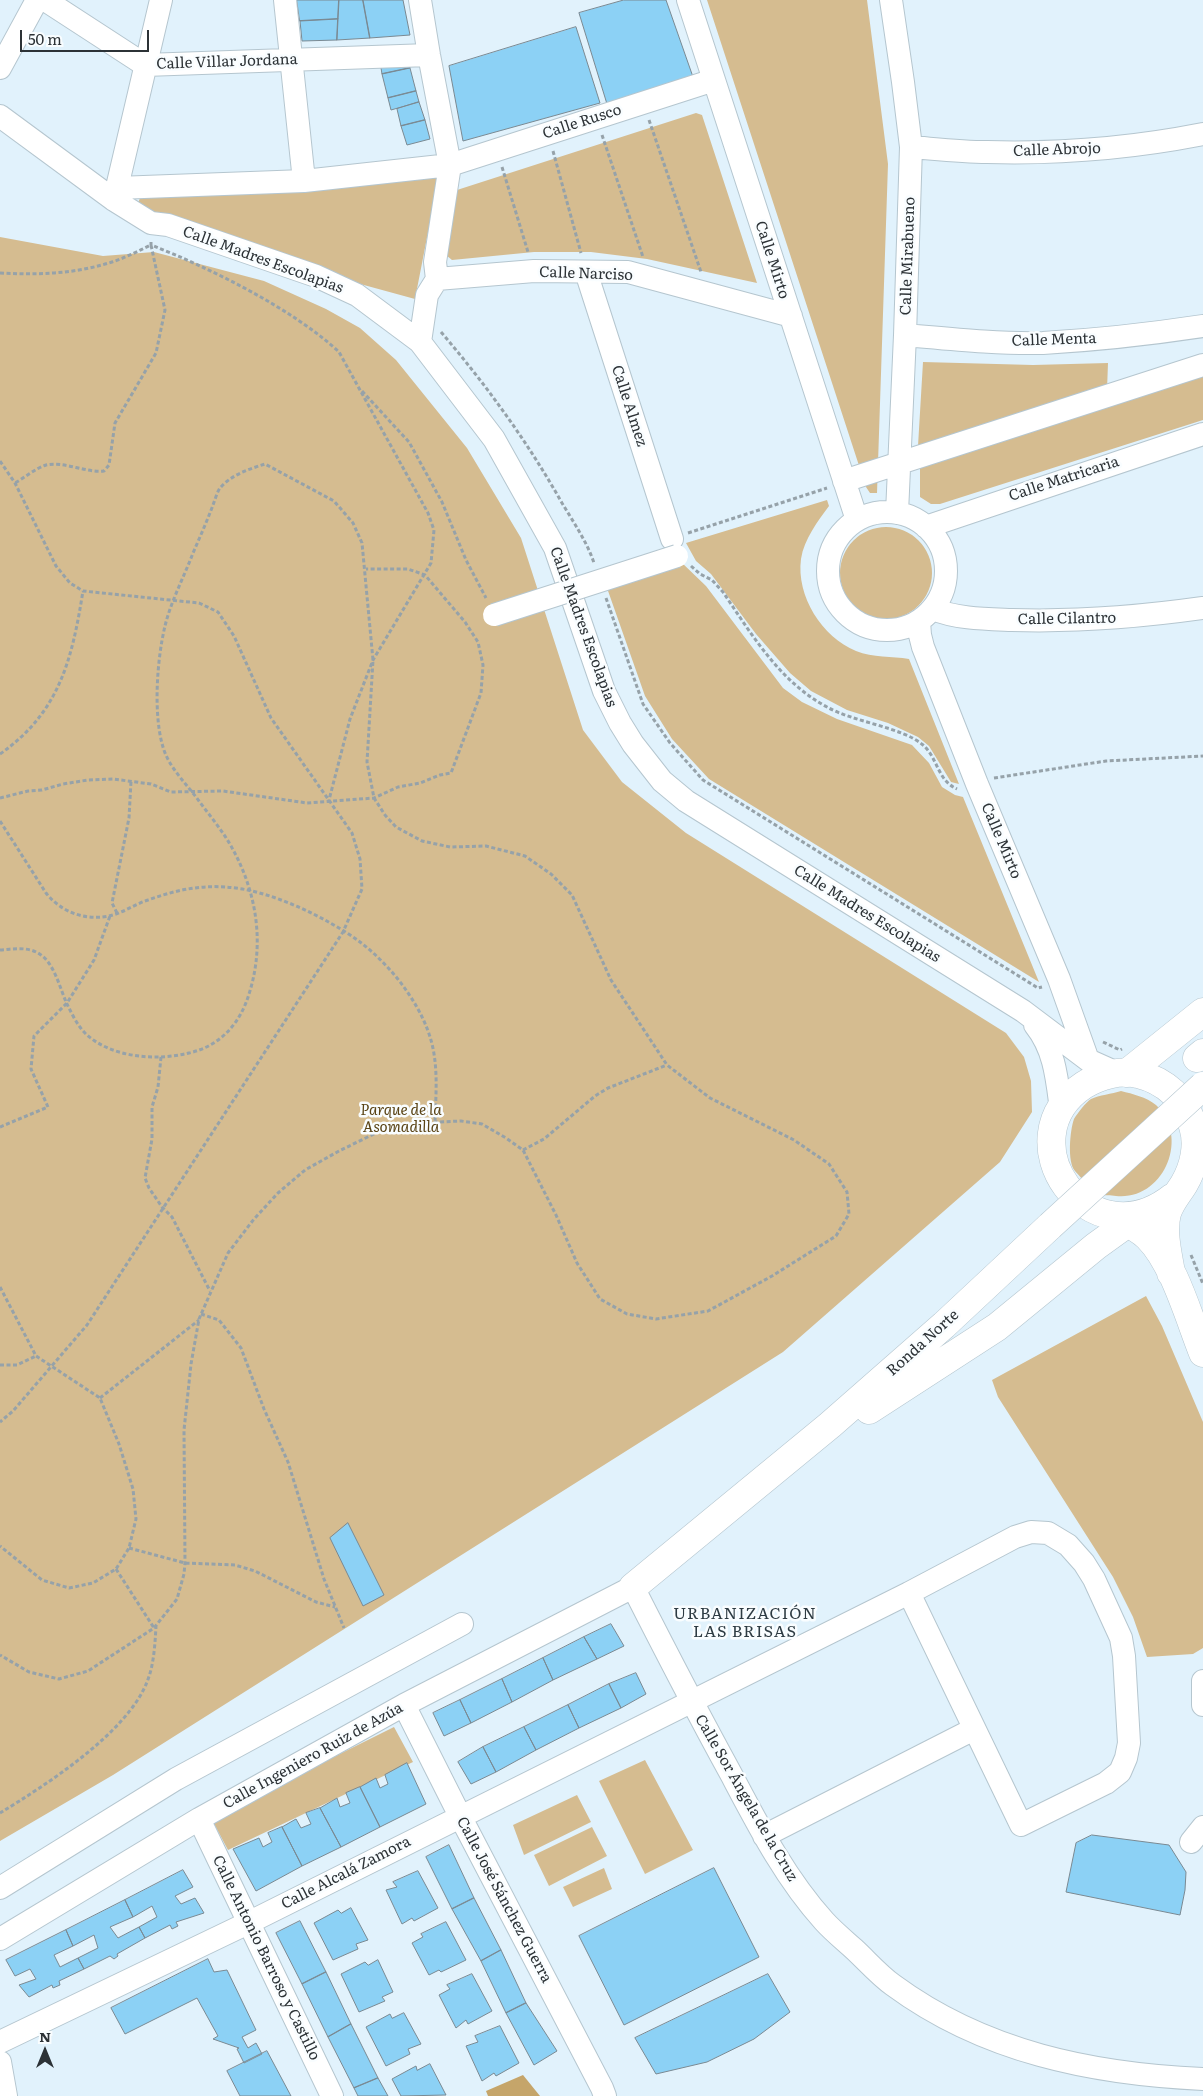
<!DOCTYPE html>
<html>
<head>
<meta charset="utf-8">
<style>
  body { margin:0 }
  #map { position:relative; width:1203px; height:2096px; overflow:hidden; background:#e1f2fc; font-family:Literata,serif }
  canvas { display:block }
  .north { position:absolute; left:20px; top:2026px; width:50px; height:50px; -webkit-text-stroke:4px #f9fdff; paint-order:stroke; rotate:0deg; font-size:14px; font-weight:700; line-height:20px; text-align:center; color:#2c3236 }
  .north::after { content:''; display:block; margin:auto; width:18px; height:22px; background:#2c3236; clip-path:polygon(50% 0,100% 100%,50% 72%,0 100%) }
  .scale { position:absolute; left:20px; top:30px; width:129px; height:22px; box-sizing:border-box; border:2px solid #2c3236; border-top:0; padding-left:6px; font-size:15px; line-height:18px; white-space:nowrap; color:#2c3236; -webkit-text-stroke:4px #f9fdff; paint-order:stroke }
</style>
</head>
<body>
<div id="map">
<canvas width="1203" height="2096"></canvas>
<div class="north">N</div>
<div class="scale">50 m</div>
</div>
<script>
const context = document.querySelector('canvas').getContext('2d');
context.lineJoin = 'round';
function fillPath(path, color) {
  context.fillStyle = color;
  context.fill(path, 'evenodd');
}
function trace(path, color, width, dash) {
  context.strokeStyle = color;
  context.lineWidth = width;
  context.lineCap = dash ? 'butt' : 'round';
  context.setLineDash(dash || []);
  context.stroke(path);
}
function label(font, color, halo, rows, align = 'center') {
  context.font = font + ' Literata,serif';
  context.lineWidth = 5;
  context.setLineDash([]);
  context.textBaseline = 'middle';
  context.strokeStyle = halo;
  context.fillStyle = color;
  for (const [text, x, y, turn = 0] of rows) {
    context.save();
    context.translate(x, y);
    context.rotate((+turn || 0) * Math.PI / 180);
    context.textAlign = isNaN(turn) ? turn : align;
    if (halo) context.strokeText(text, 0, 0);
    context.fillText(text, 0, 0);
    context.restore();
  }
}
fillPath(new Path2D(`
  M707 0H867L888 164 877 493H870L866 487Z
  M696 113 702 115 757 283 647 259 591 252H534L452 260 446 255 457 190Z
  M440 171 415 299 320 273 164 219 138 203 140 198Z
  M0 237 103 256 154 252 264 281 326 309 360 328 396 360 467 448 521 538 583 730 622 782 686 833 1006 1033 1024 1057 1031 1081 1032 1112 1000 1162 783 1352 113 1775 0 1841Z
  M923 362 1033 365 1108 363 1107 390 918 446Z
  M1203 374V420L940 504H931L920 497V467Z
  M827 500 829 506C818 521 804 539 801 559 796 596 822 637 856 651 873 658 892 656 909 659L959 784 951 782 929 746 918 737 888 723 847 710 811 691 790 673 756 634 711 574 696 561 686 543Z
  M840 573a46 46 0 1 1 92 0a46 46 0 1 1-92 0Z
  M680 561 706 586 783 688 802 702 837 719 912 745 929 763 942 787 955 795 963 797 1039 982 709 779 672 739 645 696 607 588Z
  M1121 1091C1133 1094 1146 1097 1156 1105 1191 1138 1163 1201 1116 1196 1111 1195 1104 1196 1100 1194 1094 1191 1080 1177 1075 1171 1067 1162 1070 1130 1074 1119 1077 1114 1086 1102 1091 1099 1099 1095 1112 1094 1121 1091Z
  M1146 1296 1162 1326 1203 1422V1648L1193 1654 1147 1657 1133 1617 1113 1577 998 1397 992 1380Z
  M394 1727 413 1762 228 1850 211 1818Z
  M645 1760 693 1850 645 1874 599 1781Z
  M577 1795 591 1822 524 1855 513 1825Z
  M592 1827 607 1856 549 1886 534 1855Z
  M604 1868 612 1889 573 1907 563 1887Z`), '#d5bc90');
fillPath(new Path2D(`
  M523 2075 540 2096H488L486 2091Z`), '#c5a56a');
const building = new Path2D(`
  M297 0H339L338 19 300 21Z
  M339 0H363L370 38 337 40Z
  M363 0H403L410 35 370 38Z
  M624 0H666L693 77 607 104 579 13Z
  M338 19 337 40 302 41 300 21Z
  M576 27 600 103 463 141 449 66Z
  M408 60 410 68 382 74 380 62Z
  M410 68 416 91 388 98 382 74Z
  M416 91 419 102 391 110 388 98Z
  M419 102 425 120 401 126 397 109Z
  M425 120 430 139 407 145 401 126Z
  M348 1523 384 1595 363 1606 330 1538Z
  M611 1624 624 1646 597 1659 584 1637Z
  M584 1637 597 1659 553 1680 543 1658Z
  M543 1658 553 1680 512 1702 502 1679Z
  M636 1673 646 1694 621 1708 609 1684Z
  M502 1679 512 1702 471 1723 460 1700Z
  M609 1684 621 1708 579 1728 568 1705Z
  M460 1700 471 1723 444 1736 433 1713Z
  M568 1705 579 1728 536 1750 524 1727Z
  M524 1727 536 1750 496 1772 483 1747Z
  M483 1747 496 1772 471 1784 458 1762Z
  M407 1763 426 1804 380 1827 360 1787 376 1778 380 1788 388 1784 385 1775Z
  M360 1787 380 1827 341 1847 320 1808 337 1798 340 1807 350 1803 346 1793Z
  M320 1808 341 1847 302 1866 282 1827 296 1819 301 1828 311 1824 306 1813Z
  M282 1827 302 1866 256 1891 233 1849 259 1838 263 1847 272 1842 268 1833Z
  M1092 1835 1169 1845 1186 1872 1185 1890 1180 1915 1066 1892 1076 1843Z
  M449 1845 474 1898 452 1909 426 1857Z
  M714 1868 759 1957 624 2025 579 1936Z
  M183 1870 193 1887 175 1896 181 1904 195 1898 204 1913 176 1922 178 1926 172 1929 170 1925 145 1938 139 1927 157 1917 152 1906 133 1917 125 1900Z
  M418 1871 438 1908 414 1921 412 1918 402 1924 386 1890 397 1887 393 1882Z
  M474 1898 501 1950 481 1961 452 1909Z
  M125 1900 133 1917 110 1927 118 1938 139 1927 145 1938 117 1954 118 1956 114 1959 110 1956 84 1969 78 1958 98 1948 94 1935 73 1946 66 1930Z
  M351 1908 368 1940 356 1944 358 1949 333 1960 314 1923 338 1910 341 1913Z
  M300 1921 326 1972 302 1984 276 1933Z
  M446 1922 466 1960 441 1972 439 1970 429 1975 412 1943 423 1937 421 1934Z
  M66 1930 73 1946 54 1955 60 1967 78 1958 84 1969 59 1981 60 1985 53 1988 52 1985 29 1997 19 1985 36 1979 30 1969 15 1976 6 1960Z
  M501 1950 526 2003 506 2013 481 1961Z
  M208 1959 214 1972 227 1970 256 2030 242 2037 248 2048 256 2043 262 2054 244 2063 237 2049 239 2048 213 2039 218 2036 197 1998 125 2034 111 2008Z
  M378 1960 393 1992 382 1997 385 2001 359 2012 341 1974 365 1962 368 1965Z
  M326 1972 351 2024 328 2037 302 1984Z
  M472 1974 492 2011 468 2024 466 2020 456 2028 439 1995 450 1989 447 1985Z
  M768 1974 790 2012 754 2039 707 2062 656 2074 635 2038Z
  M526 2003 557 2051 534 2065 506 2013Z
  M404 2013 421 2044 408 2049 410 2054 386 2066 366 2027 390 2014 392 2018Z
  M351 2024 378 2078 354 2088 328 2037Z
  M500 2026 519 2063 496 2076 494 2073 482 2081 466 2046 478 2042 475 2036Z
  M267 2051 291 2096H240L227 2071Z
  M430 2064 446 2095 401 2096 392 2079 416 2066 417 2070Z
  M378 2078 388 2096H358L354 2088Z`);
fillPath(building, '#8cd1f5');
trace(building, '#7a8992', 1);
const minor = new Path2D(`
  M45 0 145 65 429 55
  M285 0 304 181
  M688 0 857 520
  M891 0 903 82 911 147 905 335 897 513
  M0 68 37 0
  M0 116 114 200 151 223 168 225 316 276 357 295 420 342 494 439 555 548 604 691 620 723 633 744 662 781 686 801 1023 1011 1088 1060 1117 1073
  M911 147C936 149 961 152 987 152 1059 154 1132 148 1203 134
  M117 188 304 181 450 165 714 80
  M114 200 161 0
  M586 272 672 539
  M437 279 534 271 628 272 791 316
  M905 335C951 339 997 344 1043 343 1096 340 1150 334 1203 326
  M420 342 427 295 437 279 435 262 450 165 429 55 420 0
  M844 481 1203 365
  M828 571a59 59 0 1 1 118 0a59 59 0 1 1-118 0Z
  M926 527 1203 434
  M933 609C957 619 986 619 1012 620 1076 622 1139 617 1203 608
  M919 621 920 635 923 647 977 784 1059 979 1088 1060
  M1035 1025C1055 1050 1057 1079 1061 1110
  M1203 1681V1705
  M404 1705 460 1816 602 2088 605 2096
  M199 1819 332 2096
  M764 1836 974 1729
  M1191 1842 1203 1827
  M0 1888 176 1779 462 1624
  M0 1939 199 1819 404 1705 633 1587C665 1650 697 1712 731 1774 758 1825 785 1878 824 1921 833 1931 844 1940 854 1949 867 1961 879 1975 893 1985 984 2052 1092 2074 1203 2079
  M0 2042 248 1923 909 1593 1015 1537 1031 1532 1048 1533 1068 1545 1084 1563 1094 1579 1121 1638 1124 1656 1129 1743 1126 1758 1120 1772 1106 1783 1021 1825 909 1593
  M0 2062 6 2096`);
const major = new Path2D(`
  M1112 1215C1125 1222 1138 1227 1148 1237 1174 1263 1189 1318 1203 1353
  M1171 1273C1168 1254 1162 1232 1167 1213 1171 1201 1178 1194 1184 1184 1194 1167 1199 1145 1193 1126 1185 1099 1166 1081 1138 1074 1120 1070 1100 1075 1084 1085 1003 1138 1088 1264 1173 1197`);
const highway = new Path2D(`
  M1197 1058 1203 1053
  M1127 1073 1203 1012
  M1196 1145 1203 1131
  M869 1410 997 1327 1096 1246 1139 1215
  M633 1587 830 1425 944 1325 1050 1226`);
trace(minor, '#b5c6cf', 24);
trace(major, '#b5c6cf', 29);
trace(highway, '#b5c6cf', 29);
trace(new Path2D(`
  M649 120 701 272
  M602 135 643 257
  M553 151 581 253
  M502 167 528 252
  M151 242V245C210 268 293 309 339 352L428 513 434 530 431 563 373 660 350 719 329 800
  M0 273C38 275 75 274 112 262 125 258 138 251 151 245L165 310 156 353 115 423 109 465 104 471C86 473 64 461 46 465 36 468 24 478 15 483
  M441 332C487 386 527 441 562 503 574 523 587 542 594 563
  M362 391 409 442 442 502 466 560 486 598
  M0 461 15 483 56 566 70 583 83 591 199 603 218 612 234 636 271 718 352 833 360 859 362 889 343 932 87 1325 13 1411 0 1422
  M688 533 827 488
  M691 566 700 574 712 580 723 592C752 635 780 682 827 707 853 722 902 727 923 745 938 758 937 780 957 789
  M606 598 643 704 670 743 703 780 1038 988 1042 987
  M0 754C60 712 72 659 83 591
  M994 778 1106 761 1203 756
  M0 798 28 791 42 790 63 784 88 780 113 779 151 784 171 792 223 791 307 803 374 798 398 787 420 783 440 775 451 773 481 693 483 665 478 642 465 622 425 575 408 569H366
  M0 821 46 893C61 912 85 921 109 916 123 913 135 904 148 900 173 891 198 885 225 887 268 889 326 917 360 942 389 964 416 998 428 1031 439 1060 436 1091 435 1121
  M117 913 112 903 129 818 131 781
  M0 950C14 949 29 946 41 955 55 965 60 989 67 1004 72 1014 78 1027 87 1035 113 1058 157 1061 189 1053 220 1046 240 1024 249 994 265 944 257 892 231 846 222 830 210 816 199 801 186 783 169 768 163 747 153 714 157 659 165 626 171 601 184 577 193 553 200 537 207 521 213 505 215 500 217 492 220 488 231 475 249 469 265 464L334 501 353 523 362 543 373 660 367 762 374 798 385 815 396 827 422 841 450 847 486 846 525 856 551 874 572 895 611 980 667 1065 710 1098 794 1140 829 1164 847 1192 849 1214 836 1236 772 1276 708 1311 656 1319 627 1314 600 1299 577 1263 556 1215 523 1150 506 1138 482 1124 461 1121 418 1123 378 1132 339 1151 305 1170 278 1193 254 1219 228 1253 199 1319 191 1364 184 1430 185 1563 184 1574 177 1599 154 1628 88 1671 59 1679 29 1672 0 1655
  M1103 1042 1120 1050 1122 1049
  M161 1057 158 1087 152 1107V1139L145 1178 149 1188 162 1207 172 1217 210 1291
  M0 1127 48 1107 31 1069 34 1036 67 1003 94 960 110 916
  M523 1150 544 1139 595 1096 608 1088 667 1065
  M1191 1255 1203 1284
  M0 1287 36 1356 100 1398 119 1444 133 1489 136 1519 129 1548 116 1569 93 1583 69 1588 42 1580 0 1546
  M201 1314 219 1320 241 1348 264 1409 288 1462 324 1579 344 1628
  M0 1365H17L36 1356
  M100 1398 199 1320
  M129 1548 185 1563 235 1565 255 1571 316 1602 335 1607
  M116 1569 154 1628
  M0 1813C46 1785 127 1733 147 1682 154 1665 155 1644 156 1626`), '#96a2a9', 3, [4, 2.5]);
trace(minor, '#fff', 22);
trace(major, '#fff', 28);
trace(highway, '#fff', 28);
const minorBridge = new Path2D(`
  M494 615 677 556`);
const highwayBridge = new Path2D(`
  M1050 1226 1203 1086`);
trace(minorBridge, '#b5c6cf', 24, []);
trace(highwayBridge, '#b5c6cf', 29, []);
trace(minorBridge, '#fff', 22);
trace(highwayBridge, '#fff', 28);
label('15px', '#2c3236', '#f9fdff', [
  ["Calle Villar Jordana",227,62,-2],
  ["Calle Rusco",582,122,-18],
  ["Calle Abrojo",1057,150,-2],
  ["Calle Mirabueno",908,256,-88],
  ["Calle Madres Escolapias",263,260,20],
  ["Calle Mirto",772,260,72],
  ["Calle Narciso",586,274,2],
  ["Calle Menta",1054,340,-2],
  ["Calle Almez",629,406,72],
  ["Calle Matricaria",1064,479,-18],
  ["Calle Cilantro",1067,619,-1],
  ["Calle Madres Escolapias",583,627,70],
  ["Calle Mirto",1001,841,67],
  ["Calle Madres Escolapias",867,914,32],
  ["Ronda Norte",923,1343,-42],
  ["Calle Ingeniero Ruiz de Azúa",313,1756,-29],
  ["Calle Sor Ángela de la Cruz",746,1798,60],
  ["Calle Alcalá Zamora",346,1873,-27],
  ["Calle José Sánchez Guerra",504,1900,62],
  ["Calle Antonio Barroso y Castillo",266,1958,64]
]);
label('italic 15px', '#5a4315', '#f9fdff', [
  ["Parque de la",401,1111],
  ["Asomadilla",401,1128]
]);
context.letterSpacing = '1px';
label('16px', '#2d3b43', '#f9fdff', [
  ["URBANIZACIÓN",745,1614],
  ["LAS BRISAS",745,1632]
]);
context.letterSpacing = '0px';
</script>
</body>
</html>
